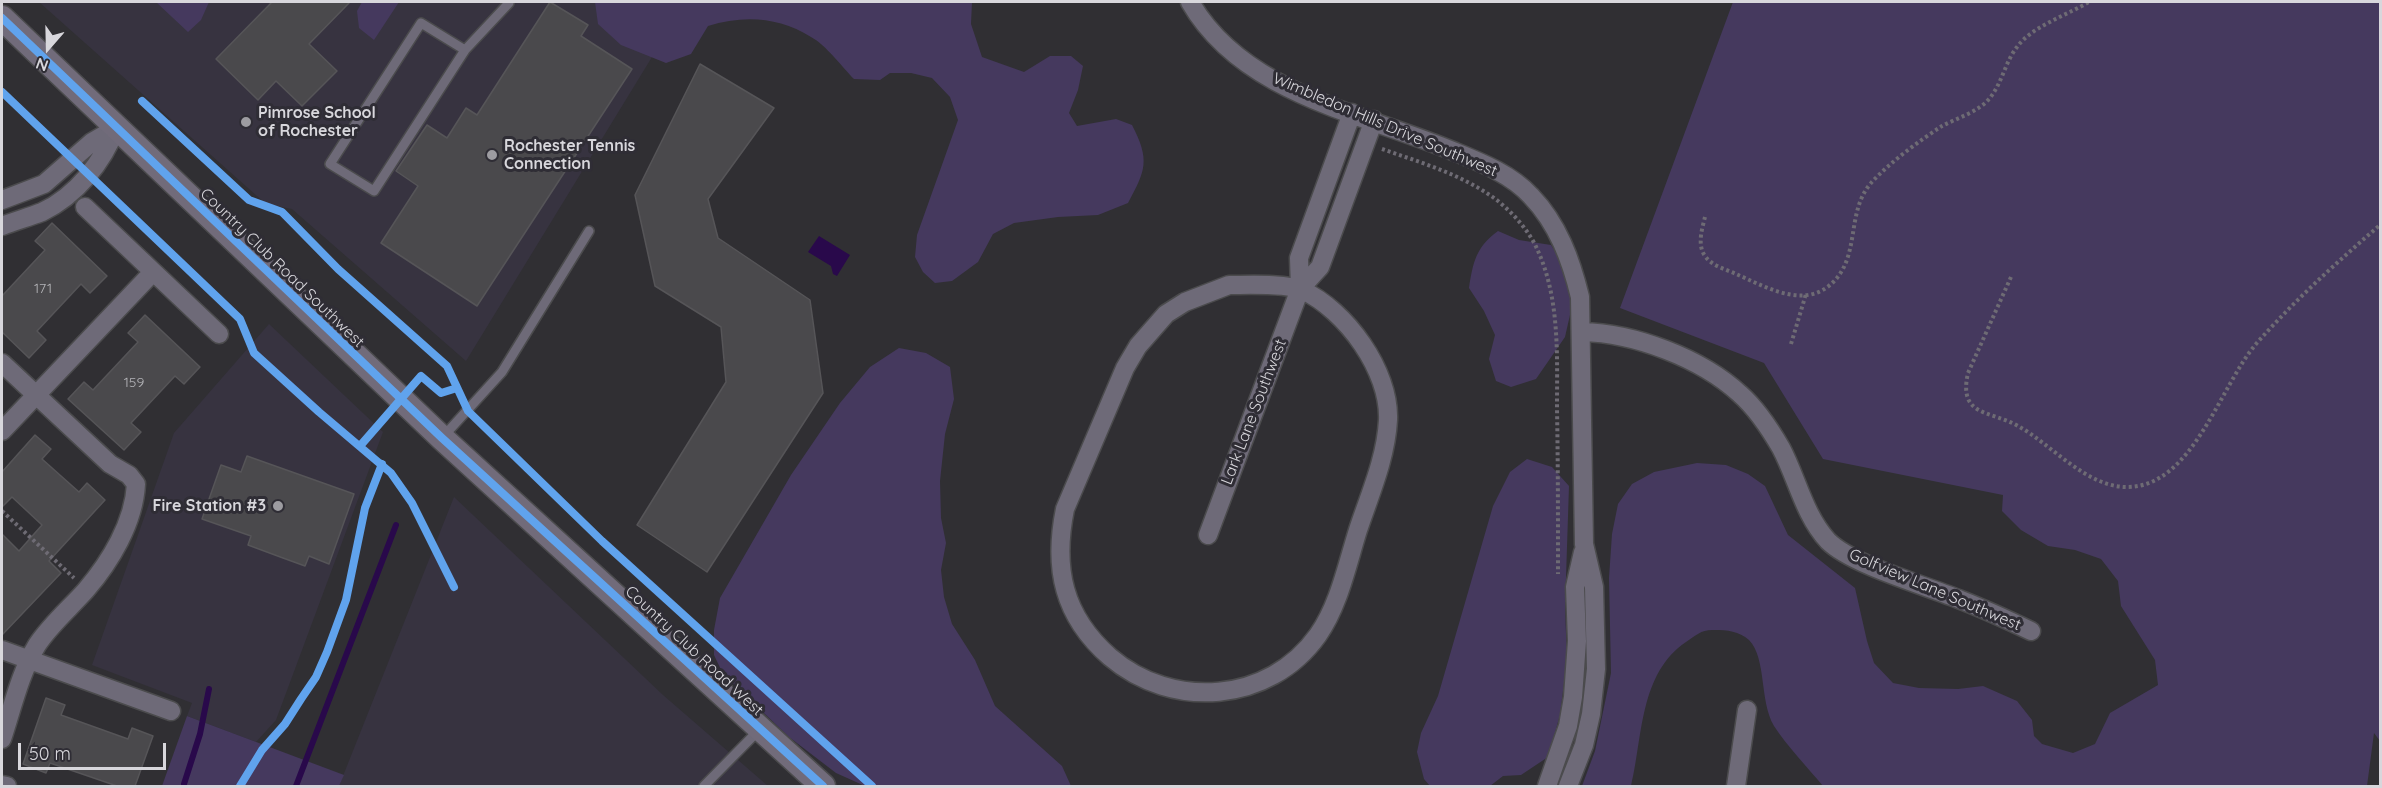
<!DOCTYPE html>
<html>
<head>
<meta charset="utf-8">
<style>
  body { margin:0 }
  #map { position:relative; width:2382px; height:788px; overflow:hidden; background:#302f33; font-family:Quicksand,sans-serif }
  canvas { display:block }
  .frame { position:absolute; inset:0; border:3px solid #d8d7dc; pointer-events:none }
  .north { position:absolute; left:18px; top:18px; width:60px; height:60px; -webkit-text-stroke:4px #2f2d35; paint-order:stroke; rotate:200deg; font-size:16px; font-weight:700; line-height:24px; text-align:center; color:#d8d7dc }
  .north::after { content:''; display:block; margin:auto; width:21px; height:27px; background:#d8d7dc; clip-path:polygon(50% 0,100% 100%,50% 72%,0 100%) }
  .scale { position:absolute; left:18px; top:743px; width:148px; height:27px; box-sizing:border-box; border:3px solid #d8d7dc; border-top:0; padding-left:8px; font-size:18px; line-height:21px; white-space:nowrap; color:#d8d7dc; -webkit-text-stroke:4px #2f2d35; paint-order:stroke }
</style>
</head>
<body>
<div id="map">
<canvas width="2382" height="788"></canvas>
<div class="frame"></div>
<div class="north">N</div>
<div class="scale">50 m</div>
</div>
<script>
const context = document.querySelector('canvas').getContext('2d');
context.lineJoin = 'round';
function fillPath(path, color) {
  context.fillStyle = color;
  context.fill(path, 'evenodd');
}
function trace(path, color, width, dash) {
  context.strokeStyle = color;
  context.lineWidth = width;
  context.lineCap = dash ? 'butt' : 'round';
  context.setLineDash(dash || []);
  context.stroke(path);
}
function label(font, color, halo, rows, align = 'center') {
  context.font = font + ' Quicksand,sans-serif';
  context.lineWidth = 6;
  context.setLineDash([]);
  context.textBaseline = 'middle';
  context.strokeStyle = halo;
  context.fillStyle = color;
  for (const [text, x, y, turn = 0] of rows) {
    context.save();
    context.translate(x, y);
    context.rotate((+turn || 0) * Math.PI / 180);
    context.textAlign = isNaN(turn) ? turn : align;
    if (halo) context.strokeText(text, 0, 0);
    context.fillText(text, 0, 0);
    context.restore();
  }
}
fillPath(new Path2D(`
  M39 2H626L671 26 466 361 292 209 266 204Z
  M269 324 383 432 276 720 256 742 187 716 192 703 92 665 174 433Z
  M454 497 663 695 768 786H339Z`), '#373340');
fillPath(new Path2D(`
  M156 2H217H209L201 20 188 32Z
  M362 2H399L374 40 359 28 357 11Z
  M595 2H972L971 24 982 57 1024 72 1050 56H1071L1083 66 1078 90 1069 113 1077 126 1116 119 1132 125C1150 160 1146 170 1128 203L1098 215 1058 217 1014 223 993 234 978 262 952 281 935 283 923 272 915 257 917 235 958 120 950 97 932 78 911 73H890L880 80 854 79C842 67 826 45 811 37 779 17 744 15 708 26L691 54 666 63 621 45 598 24Z
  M1733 2H2380V741L2374 733 2367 786H1823C1809 769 1786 745 1774 726 1759 700 1767 659 1749 640 1739 631 1727 630 1715 630 1702 629 1696 635 1686 642 1639 674 1643 737 1631 786H1582L1595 751 1611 673 1609 578 1612 534 1618 504 1632 484 1654 472 1697 463 1726 465 1748 474 1765 486 1788 535 1855 588 1867 641 1874 663 1893 683 1919 688 1958 689 1983 686 2017 701 2032 720 2034 736 2042 744 2073 753 2095 744 2110 713 2158 685 2155 660 2121 606 2118 581 2101 559 2075 550 2048 546 2021 530 2002 511 2003 495 1823 459 1764 363 1620 308Z
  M1498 231 1519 240 1551 245 1564 265 1572 306 1565 337 1536 379 1511 387 1496 381 1489 359 1495 335 1484 311 1469 288C1473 262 1476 247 1498 231Z
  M899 348 926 353 950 367 954 399 945 434 940 481 941 518 946 543 941 570 944 597 952 624 975 660 995 706 1062 766 1071 786H865L836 773 789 737 723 674 714 655V630L720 598 791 475 840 403 870 367Z
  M1527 459 1552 467 1569 486 1565 608 1567 659 1560 715 1548 757 1521 775 1503 776 1490 786H1430L1424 779 1417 752 1421 733 1438 696 1493 506 1510 472Z
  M187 716 344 775 339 786H162Z`), '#45395e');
fillPath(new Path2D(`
  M819 236 850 255 837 276 833 274 831 266 808 252Z`), '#29094b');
trace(new Path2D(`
  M184 784 200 734 209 689
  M296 786 396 525`), '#29094b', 6);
const building = new Path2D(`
  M272 2H350L309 44 337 71 302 106 276 81 258 100 216 59Z
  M550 2 588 25 581 36 632 69 477 306 381 243 418 186 396 171 427 125 447 138 466 108 477 115Z
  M700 64 774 108 708 199 718 238 810 300 823 393 707 572 637 525 726 382 721 327 655 286 635 195Z
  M52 223 107 276 90 293 81 284 37 331 46 340 29 358 2 332V296L45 250 35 241Z
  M145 315 200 367 184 384 175 376 131 423 141 432 124 450 68 399 84 382 93 390 138 342 128 333Z
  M35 435 51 449 42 459 79 492 87 483 105 500 49 561 61 573 2 635V534L19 551 42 525 12 497 2 507V472Z
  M247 456 354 494 329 564 309 556 305 566 283 558 248 545 251 536 202 519 221 465 241 472Z
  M46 698 65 705 61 715 128 739 132 728 153 736 135 786H117L50 763 46 773 23 764Z`);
fillPath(building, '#4a494c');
trace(building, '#565558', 1.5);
const service = new Path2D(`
  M421 23 465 50 374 191 330 164Z
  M465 50 509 3
  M442 438 502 372 589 231
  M704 786 759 730`);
const minor = new Path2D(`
  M1190 2C1243 94 1362 113 1453 151 1480 162 1511 174 1531 196 1558 224 1571 260 1580 297L1584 544 1594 587 1596 669 1591 714 1584 745 1568 786
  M2 200 44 184 92 142 116 128
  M85 207 219 334
  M2 226C15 221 29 217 42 212 76 196 103 162 116 128
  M1229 285C1247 285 1286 283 1302 290 1346 310 1390 371 1388 420 1386 458 1370 494 1358 530 1347 565 1339 605 1318 635 1269 704 1172 710 1110 657 1063 616 1053 568 1065 509L1125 368 1138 346 1166 314 1185 302Z
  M1300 289 1299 258 1352 113
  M1582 332C1634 333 1701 358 1740 394 1756 408 1770 429 1781 448 1797 478 1804 515 1828 541 1852 565 1927 586 1961 600 1984 609 2008 620 2031 631
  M2 363 110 464 129 475 136 484C134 523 110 562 86 590 70 608 50 625 37 645 20 673 12 709 2 739
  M2 431 153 272
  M1208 535 1300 289 1320 267 1374 120
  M2 650 171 711
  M2 785 7 786
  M1547 786 1568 726 1573 697 1577 641 1575 587 1583 552
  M1736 786 1747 710`);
const secondary = new Path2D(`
  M2 18 442 438 823 786`);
trace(service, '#4b4b4d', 12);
trace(minor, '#4b4b4d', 21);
trace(secondary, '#4b4b4d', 27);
trace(new Path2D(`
  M1382 149C1422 163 1464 175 1498 201 1514 214 1530 232 1538 251 1560 300 1557 357 1557 409 1558 464 1558 519 1558 574
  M1705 217C1702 229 1697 245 1705 256 1712 266 1725 269 1736 274 1762 285 1798 307 1826 288 1863 262 1844 214 1871 183 1889 163 1919 141 1942 126 1957 118 1978 112 1989 99 2002 84 2005 62 2017 47 2031 27 2067 15 2089 2
  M2011 277 1968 373C1958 417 1990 410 2018 426 2051 444 2087 488 2128 487 2193 486 2220 386 2256 344 2294 301 2336 263 2380 225
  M1791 344 1806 294
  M2 511 74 578`), '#6e6b74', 4, [3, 3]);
trace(service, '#6e6a78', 9);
trace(minor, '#6e6a78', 18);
trace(secondary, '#716b7a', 24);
trace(new Path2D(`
  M2 18 442 438 823 786
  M2 92 240 319 254 353 319 412 391 473 412 503 454 587
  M142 101 249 200 282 212 338 269 447 366 468 411 602 541 872 786
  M360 446 421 376 441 393 457 388
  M240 786 262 750 285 724 301 699 316 677 327 652 346 600 365 508 382 464`), '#60a3ed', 8);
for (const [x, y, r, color] of [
  [246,122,6,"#9d9ca1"],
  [492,155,6,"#9d9ca1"],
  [278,506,6,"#9d9ca1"]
]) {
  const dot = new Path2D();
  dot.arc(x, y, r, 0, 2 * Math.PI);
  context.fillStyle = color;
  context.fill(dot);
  trace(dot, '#2f2d35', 2);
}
label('14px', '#b4b4b8', null, [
  ["171",43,289],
  ["159",134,383]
]);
label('bold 16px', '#d8d7dc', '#2f2d35', [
  ["Pimrose School",258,113],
  ["of Rochester",258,131],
  ["Rochester Tennis",504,146],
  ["Connection",504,164],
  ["Fire Station #3",266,506,"right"]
], 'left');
label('16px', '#d8d7dc', '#2f2d35', [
  ["Wimbledon Hills Drive Southwest",1385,125,23],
  ["Country Club Road Southwest",282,268,44],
  ["Lark Lane Southwest",1254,412,-69],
  ["Golfview Lane Southwest",1935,590,23],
  ["Country Club Road West",694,651,43]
]);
</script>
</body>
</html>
